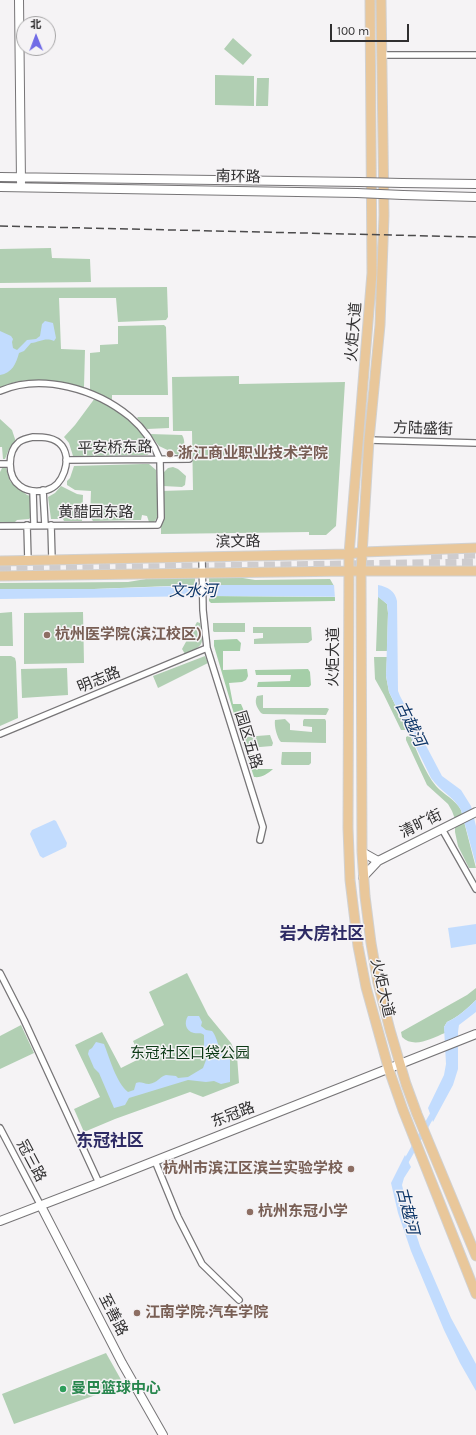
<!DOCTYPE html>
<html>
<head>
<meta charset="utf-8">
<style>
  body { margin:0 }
  #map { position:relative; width:476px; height:1435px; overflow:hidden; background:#f5f3f5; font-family:Karla,"Noto Sans SC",sans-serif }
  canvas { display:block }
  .north { position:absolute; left:16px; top:16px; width:40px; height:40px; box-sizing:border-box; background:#f5f3f5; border:1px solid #a6a5a6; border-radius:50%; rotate:359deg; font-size:11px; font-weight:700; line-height:16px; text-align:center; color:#302f30 }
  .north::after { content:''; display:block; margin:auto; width:14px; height:18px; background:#716ce6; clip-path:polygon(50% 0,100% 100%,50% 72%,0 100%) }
  .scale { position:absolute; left:330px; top:24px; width:79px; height:18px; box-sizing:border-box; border:2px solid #302f30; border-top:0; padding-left:5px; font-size:12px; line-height:14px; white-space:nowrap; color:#302f30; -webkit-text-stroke:3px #f5f3f5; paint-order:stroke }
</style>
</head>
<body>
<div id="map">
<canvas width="476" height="1435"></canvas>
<div class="north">北</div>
<div class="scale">100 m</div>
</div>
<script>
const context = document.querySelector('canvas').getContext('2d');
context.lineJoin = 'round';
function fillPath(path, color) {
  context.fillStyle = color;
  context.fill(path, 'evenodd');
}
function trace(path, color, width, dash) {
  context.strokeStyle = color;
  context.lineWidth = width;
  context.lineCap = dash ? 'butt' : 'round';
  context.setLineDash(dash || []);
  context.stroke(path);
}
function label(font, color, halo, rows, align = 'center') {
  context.font = font + ' Karla,"Noto Sans SC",sans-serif';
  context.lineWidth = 3;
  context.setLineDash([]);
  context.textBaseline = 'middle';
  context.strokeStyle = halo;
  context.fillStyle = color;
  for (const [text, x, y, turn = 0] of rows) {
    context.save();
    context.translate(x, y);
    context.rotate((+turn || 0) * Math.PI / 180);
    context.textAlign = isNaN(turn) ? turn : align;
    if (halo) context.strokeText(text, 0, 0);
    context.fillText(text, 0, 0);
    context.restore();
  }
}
fillPath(new Path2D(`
  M233 38 252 55 243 65 224 49Z
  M215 75 254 76V106L215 105Z
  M257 78H269L268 106H256Z
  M51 248 52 258 90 259 91 282 0 283V249Z
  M167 287 168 317 166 320 118 322 116 298H59L61 349 85 350 84 387 80 389C55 380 25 375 0 388V288Z
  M164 325 166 327 168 395H112V400L90 391V353L100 352V345L118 344V326Z
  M239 376V384L345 382 336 526 326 535H309V532L161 534V491L193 490 192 431H173L172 377Z
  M95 398 108 404 129 418 150 444 151 448 150 453 147 455 73 456 69 443 64 437 75 425Z
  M138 417H169V428L147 429 137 418Z
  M0 419 12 430 16 442 9 449 5 459H3L2 447H0Z
  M150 434 182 435C186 441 184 448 181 454L178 455 159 446Z
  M143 464H149L156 470 159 515 154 522H149L147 516 142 515 141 520H137L93 521 90 517 91 491 75 490 67 485V481L70 478 74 466Z
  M173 467 178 469 186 476 185 485 182 487 163 486V473L168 468Z
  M2 468H6L10 481 27 495 31 496V517L29 519 17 520 15 522H0V472Z
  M61 486 77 494 83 495 82 521H64L63 519H51L48 497 55 493Z
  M195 577V585L94 589 0 590V583L128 582 146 579Z
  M209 577H237L255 580 330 579 334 586 209 585Z
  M378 596 387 604 388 613 387 651H376Z
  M12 612 13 646H0V613Z
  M83 612 84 663 24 664V613Z
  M197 622 200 623C203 644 206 645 185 654L182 649Z
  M213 623H245V632H214L213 631Z
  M253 627H311L312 640 308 643 254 644V639L263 638V633H253Z
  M0 656H11L15 658 16 662 18 718 0 726Z
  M205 656 208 663 158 688 153 676Z
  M374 657H387L386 676 389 692 407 730H401L384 695 375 679Z
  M67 668 68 695 22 698 21 669Z
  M263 695V708H327L329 709 326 715 263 714 261 713C257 708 254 702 257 696Z
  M285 719 290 724V730L312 732V727L303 726V721L304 719H325L326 721V743L281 742C277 738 274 726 275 720Z
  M270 735 273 743 272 746 248 748 244 737Z
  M410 735C417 751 425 773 436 786 444 795 455 799 461 810L476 868H469L458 846 455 832V819L452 811 448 804 427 785 406 740V737Z
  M282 752H311V763L309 765H282L281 764Z
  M187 973 208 1015 231 1043 237 1056 239 1083 203 1097 190 1092 115 1119 84 1132 74 1109 100 1097 75 1045 102 1032 121 1068 141 1058 133 1041 164 1025 149 992Z
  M476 988V1000C467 1009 458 1017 447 1022L444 1027 445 1033C432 1038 414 1049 402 1037L401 1032 467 995Z
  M21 1025 34 1053 0 1069V1036Z
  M106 1353 124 1385 14 1424 2 1394Z`), '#b1cfb3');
fillPath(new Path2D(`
  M209 596 335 597V601L211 603 209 601Z
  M237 639 241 643 240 651H223V670L247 669 248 676 246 680 242 682 229 683 233 704H241L244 711 243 713 238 715 250 754H255L256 769H273C267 774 262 778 254 777L242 741 214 646V640Z
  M308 669 310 672 311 685 309 687H257L258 682 290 681 291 675H256L255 670Z`), '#a5cea8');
fillPath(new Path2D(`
  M45 321 53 323 56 338 54 341C45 337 40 342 31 343L24 351 19 353C16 364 12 373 0 375V331L11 336 13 339 12 342 13 348 17 350 27 340 36 339 40 336 42 324Z
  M209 585H378C388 587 395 591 397 601L398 691 400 696 442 776 461 790 471 806 476 826V865L461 810C454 797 440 791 431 778L389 692 386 676 388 613 387 604 378 597 209 596 0 599V589H94Z
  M54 820 56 821 67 843 66 847 43 858 40 856 30 834 32 830Z
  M476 924V944L451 948 448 928Z
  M476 1000V1012L459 1025 458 1032V1069L453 1085 433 1122 428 1108 444 1075 446 1064 444 1027 447 1022C458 1017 467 1009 476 1000Z
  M188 1016H199L202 1022 201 1026 206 1030 212 1031C219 1039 217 1053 229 1058L230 1060V1082L221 1084 214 1081 206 1082 188 1080 129 1098 125 1105 114 1108 99 1073 94 1068 88 1054 89 1050 92 1048 96 1042 104 1044C110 1059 116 1082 128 1092L134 1090 136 1083C141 1081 143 1084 149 1084 158 1083 160 1076 166 1075 169 1075 173 1076 176 1076L178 1078 188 1077 203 1068 206 1060 204 1053V1035C200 1032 199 1034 194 1033 185 1031 184 1022 188 1016Z
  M405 1155 411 1167 404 1178 402 1185 407 1206 420 1246 451 1318 476 1364V1391L460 1363 444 1330 411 1251 398 1213 391 1183Z`), '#c2dcfe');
fillPath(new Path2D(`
  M378 583V599H335L334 584Z`), '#f5f3f5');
trace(new Path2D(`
  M404 1165 435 1110`), '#c2dcfe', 5.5);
trace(new Path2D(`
  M431 554 476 553
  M0 571 476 564`), '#ceccce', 11, [11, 5.5]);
const street = new Path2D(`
  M382 55H476
  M0 391C42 373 96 389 130 417 143 428 154 444 160 460L161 518 158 525 0 526
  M33 437C43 437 55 437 62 446 72 460 63 486 47 490 38 492 28 492 20 486 7 477 7 452 19 442 23 439 28 438 33 437Z
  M369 440 476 443
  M66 460 189 459
  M0 464H10
  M43 490 45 525
  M33 491 34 525
  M27 525 28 561
  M51 525 52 560
  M202 557 203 610 207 648 263 827 260 840
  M0 734 207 648
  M442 829 476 889
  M0 973 24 1020 99 1183
  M0 1128 41 1206
  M155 1161 178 1217 202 1264 239 1300`);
const secondary = new Path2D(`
  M19 0 21 182
  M0 177 359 182
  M402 183 476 184
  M0 187 357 193
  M403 195 476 197
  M362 852 378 861
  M363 877 378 861 476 812
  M41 1206 122 1363 163 1435
  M0 1221 99 1183 476 1034`);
const primary = new Path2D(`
  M370 0 372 273 349 554 348 828 350 880 358 946 366 987 389 1070 403 1110 476 1294
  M381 0 384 215 380 325 369 440 361 571 362 852 365 896 371 943 378 983 390 1030 406 1084 417 1114 476 1256
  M0 561 349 554 363 552 476 548
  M0 576 349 571H476`);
trace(street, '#777577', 8);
trace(secondary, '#777577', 10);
trace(primary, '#d1d1d1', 11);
trace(street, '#fff', 5.5);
trace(secondary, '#fff', 8);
trace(primary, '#e9c79a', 9);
trace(new Path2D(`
  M0 226 476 237`), '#4c4b4c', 1.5, [8, 4]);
const secondaryBridge = new Path2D(`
  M359 182 402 183
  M357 193 403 195`);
trace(secondaryBridge, '#777577', 10, []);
trace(secondaryBridge, '#fff', 8);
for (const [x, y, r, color] of [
  [170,454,4,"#8d6e63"],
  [47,635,4,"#8d6e63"],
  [351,1169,4,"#8d6e63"],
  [250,1212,4,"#8d6e63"],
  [137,1313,4,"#8d6e63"],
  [63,1389,4,"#2e9e5b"]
]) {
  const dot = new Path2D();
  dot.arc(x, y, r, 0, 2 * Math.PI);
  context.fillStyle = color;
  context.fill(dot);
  trace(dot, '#f5f3f5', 1.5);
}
label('15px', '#302f30', '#f5f3f5', [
  ["南环路",238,177,1],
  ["火炬大道",354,332,-85],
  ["方陆盛街",423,429,2],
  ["平安桥东路",115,448,-1],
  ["黄醋园东路",96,513],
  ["滨文路",238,542,-1],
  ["火炬大道",334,657,-90],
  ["明志路",99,680,-22],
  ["园区五路",248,740,73],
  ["清旷街",421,824,-26],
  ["火炬大道",382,988,77],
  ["东冠路",233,1115,-21],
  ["冠三路",31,1161,62],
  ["至善路",113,1315,63]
]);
label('bold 15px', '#785e54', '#f5f3f5', [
  ["浙江商业职业技术学院",178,454],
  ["杭州医学院(滨江校区)",55,635],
  ["杭州市滨江区滨兰实验学校",343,1169,"right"],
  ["杭州东冠小学",258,1212],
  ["江南学院·汽车学院",145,1313]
], 'left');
label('15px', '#0c3915', '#f5f3f5', [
  ["东冠社区口袋公园",190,1054]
]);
label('bold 15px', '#27864d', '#f5f3f5', [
  ["曼巴篮球中心",71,1389]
], 'left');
label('italic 16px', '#0e3668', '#f5f3f5', [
  ["文水河",193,591],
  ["古越河",410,724,64],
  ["古越河",407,1211,76]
]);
label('bold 17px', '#2d2a64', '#f5f3f5', [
  ["岩大房社区",322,934],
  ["东冠社区",110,1141]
]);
</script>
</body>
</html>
